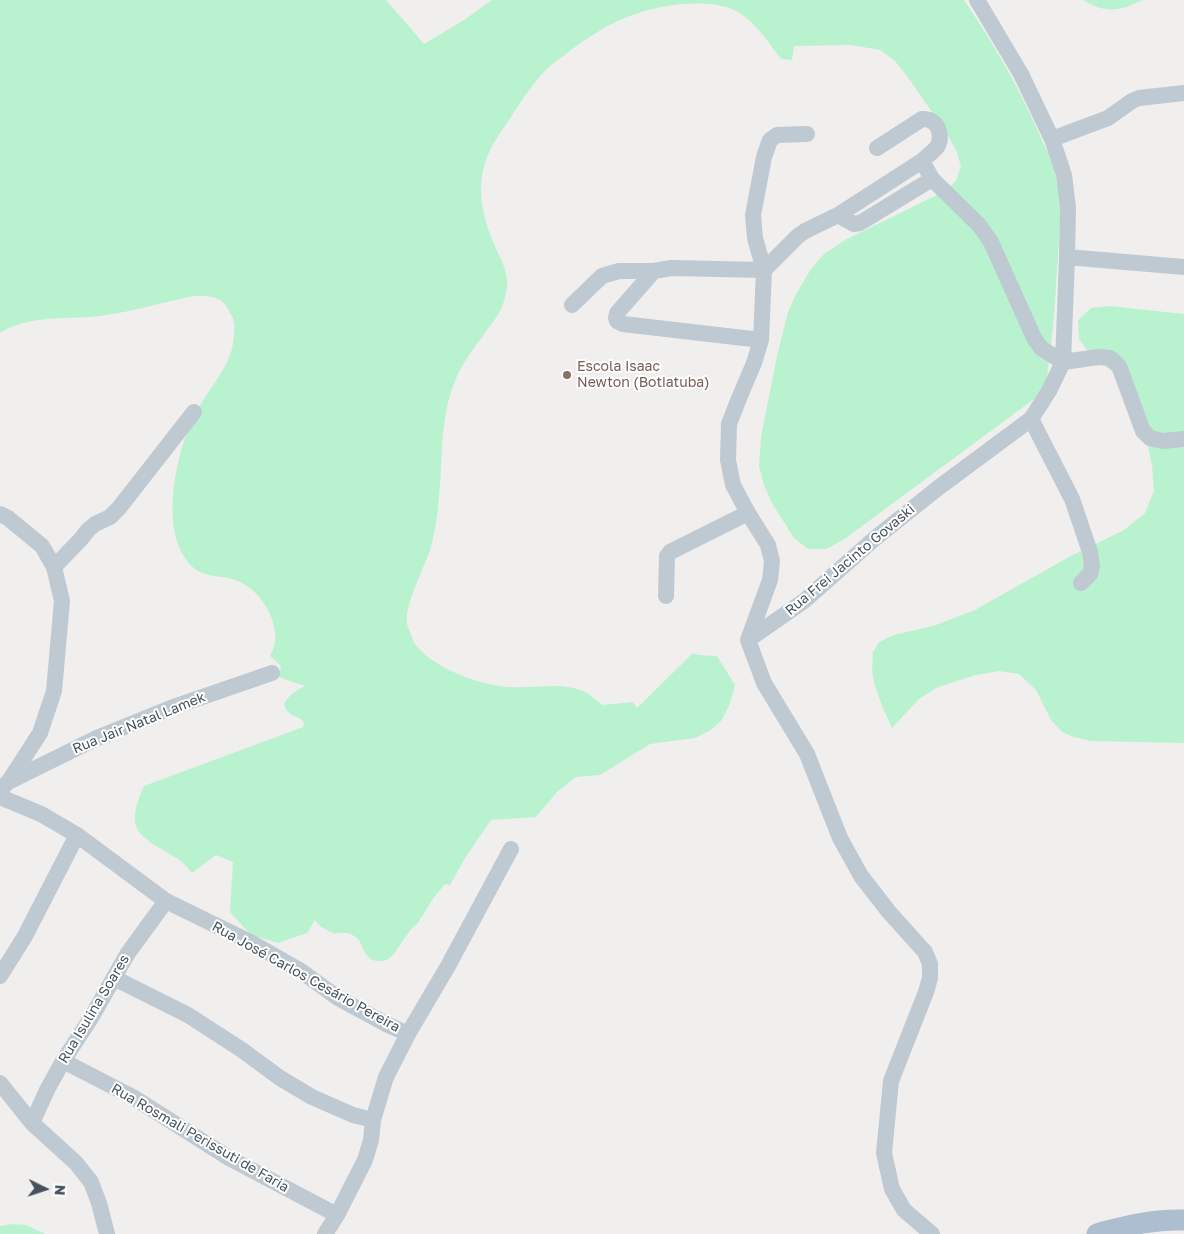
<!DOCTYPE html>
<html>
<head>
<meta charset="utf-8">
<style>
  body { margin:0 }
  #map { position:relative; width:1184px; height:1234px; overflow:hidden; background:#f1eeee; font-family:"Golos Text",sans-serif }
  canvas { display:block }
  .north { position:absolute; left:20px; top:1164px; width:50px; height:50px; -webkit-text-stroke:4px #fff; paint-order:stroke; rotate:94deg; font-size:14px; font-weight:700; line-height:20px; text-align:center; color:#45525d }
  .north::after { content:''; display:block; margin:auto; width:18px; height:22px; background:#45525d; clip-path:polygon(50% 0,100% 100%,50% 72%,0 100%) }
</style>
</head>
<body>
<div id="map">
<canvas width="1184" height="1234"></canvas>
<div class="north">N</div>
</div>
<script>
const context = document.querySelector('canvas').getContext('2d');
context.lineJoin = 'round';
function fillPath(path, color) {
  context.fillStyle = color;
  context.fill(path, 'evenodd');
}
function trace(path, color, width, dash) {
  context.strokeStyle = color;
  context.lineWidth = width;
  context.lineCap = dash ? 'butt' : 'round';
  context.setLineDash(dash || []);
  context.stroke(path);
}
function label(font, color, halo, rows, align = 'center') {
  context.font = font + ' "Golos Text",sans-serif';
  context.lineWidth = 4;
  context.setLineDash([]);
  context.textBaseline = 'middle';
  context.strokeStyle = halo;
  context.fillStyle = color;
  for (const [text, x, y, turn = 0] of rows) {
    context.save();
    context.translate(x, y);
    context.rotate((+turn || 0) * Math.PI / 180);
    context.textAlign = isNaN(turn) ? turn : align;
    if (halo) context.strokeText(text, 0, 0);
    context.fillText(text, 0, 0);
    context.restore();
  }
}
fillPath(new Path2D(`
  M0 0H386L424 44 464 20 492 0H964C992 41 1017 84 1037 129 1044 145 1053 162 1056 179 1063 209 1059 240 1057 270 1055 311 1051 351 1045 391L843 540 826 549H808L794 538 772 503 764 485 759 466 761 437 777 356 788 312 796 294 811 269 824 254 845 240 943 192 956 181 961 166 956 150 947 134 907 76 895 61 880 50 851 45 794 46 792 60 781 59C769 43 754 20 736 11 721 3 699 3 682 4 638 8 606 24 571 50 561 58 550 65 541 75 529 89 519 104 509 120 500 133 490 147 485 163 477 188 482 214 492 239 501 262 513 275 504 301 501 312 494 321 487 330 476 346 462 362 455 381 446 402 444 424 442 446 440 481 440 517 430 550 423 571 405 602 407 624 408 627 409 631 411 634 412 638 413 641 415 644 433 668 479 685 508 687 533 689 561 681 585 692 591 695 597 701 603 705L633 702 637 708 693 653 698 655 717 656 735 685 729 706 721 721 711 730 695 738 650 744 600 775 576 777 558 791 536 817 491 820 465 858 450 885 445 884 434 897 418 923 414 927 411 929 393 955 387 960C382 961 375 962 371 959 365 955 363 948 360 942 356 934 343 931 335 934L321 927 315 920 307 933 278 943 251 935 230 912 233 862 216 855 192 873C188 868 183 862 178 859 165 850 136 839 135 821 134 809 139 797 144 786L303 727 304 722C295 713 289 719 284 704 289 694 296 691 305 686L278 677 281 666 270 656C272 652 274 647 275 642 278 619 259 589 238 581 225 575 206 578 195 569 174 552 171 520 173 495 174 480 180 450 186 436 190 427 194 418 198 409 211 385 233 364 234 335 234 331 235 327 234 323 234 320 232 316 230 313 223 296 209 295 193 296 164 302 135 311 106 315 70 321 33 313 0 333Z
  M1083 0H1142C1121 11 1105 14 1083 0Z
  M1109 306 1184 314V743L1090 741 1074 737 1062 732 1051 720 1036 690 1019 674 999 671 976 675 938 687 919 699 892 728 882 706 874 683 872 669 873 652 879 642 894 635 936 625 975 610 1069 557 1124 530 1145 513 1154 491 1152 466 1144 426 1122 379 1090 354 1079 339 1078 320 1091 308Z
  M12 1224 26 1225 45 1234H0V1226Z`), '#b9f2cf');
trace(new Path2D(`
  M1052 139 1108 118 1132 101 1139 98 1184 93
  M877 148 922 119C926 119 930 119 933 122 940 127 942 140 937 147 933 152 927 156 922 161L932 179 979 225 991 242 1034 338 1041 348 1063 362 1099 357 1110 358 1119 366 1143 431 1150 438 1163 441 1184 439
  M838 215 854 224 860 223 932 179
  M1067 257 1184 267
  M572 305 602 276 619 271H654
  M761 340 623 324 617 321 616 318 617 313 654 271 671 268 764 270 798 236 805 231 838 215 922 161
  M1031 419 1072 499 1090 552 1092 566 1090 574 1081 583
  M0 514 8 518 42 546 54 567 62 601 54 691 40 733 9 781 0 790
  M54 567 81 539 88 530 95 524 110 517 119 508 194 412
  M666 596 667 556 670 552 748 513
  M748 640 804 601 873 540 938 488 1031 419 1049 391 1063 362 1067 257 1068 208 1064 175 1052 139 1021 74 977 0
  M748 640 764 683 807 754 840 838 861 876 889 912 925 952 930 964V978L926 992 891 1081 884 1153 892 1189 904 1210 932 1234
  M748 640 770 580 772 561 768 545 748 513 733 485 728 460 729 424 740 396 754 363 761 340 764 270 755 238 753 215 764 157 770 140 777 135 807 134
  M10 781 97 738 176 706 272 673
  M0 797 41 814 77 835 166 901 250 942 301 971 338 998 386 1024 408 1034
  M0 976 25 936 77 835
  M114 978 188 1015 242 1050 280 1078 312 1097 353 1115 373 1120
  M63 1061 133 1097 229 1158 337 1215
  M0 1083 32 1123 76 1163 91 1182 99 1203 107 1234
  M32 1123 47 1090 63 1061 91 1018 128 953 166 901
  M325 1234 337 1215 365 1160 371 1140 373 1120 386 1077 408 1034 448 966 511 849`), '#bec9d2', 16);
trace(new Path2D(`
  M1097 1234 1103 1232C1130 1225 1156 1219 1184 1220`), '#acbed0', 21);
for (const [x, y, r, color] of [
  [567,375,5,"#8d6e63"]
]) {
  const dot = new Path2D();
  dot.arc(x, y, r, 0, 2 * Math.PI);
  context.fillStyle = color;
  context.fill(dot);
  trace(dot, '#fff', 2);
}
label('14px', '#785e54', '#fff', [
  ["Escola Isaac",577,367],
  ["Newton (Botiatuba)",577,383]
], 'left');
label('14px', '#45525d', '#fff', [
  ["Rua Frei Jacinto Govaski",850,560,-40],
  ["Rua Jair Natal Lamek",139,723,-22],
  ["Rua José Carlos Cesário Pereira",306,977,29],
  ["Rua Isulina Soares",94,1009,-59],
  ["Rua Rosmali Perissuti de Faria",200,1138,30]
]);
</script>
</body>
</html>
